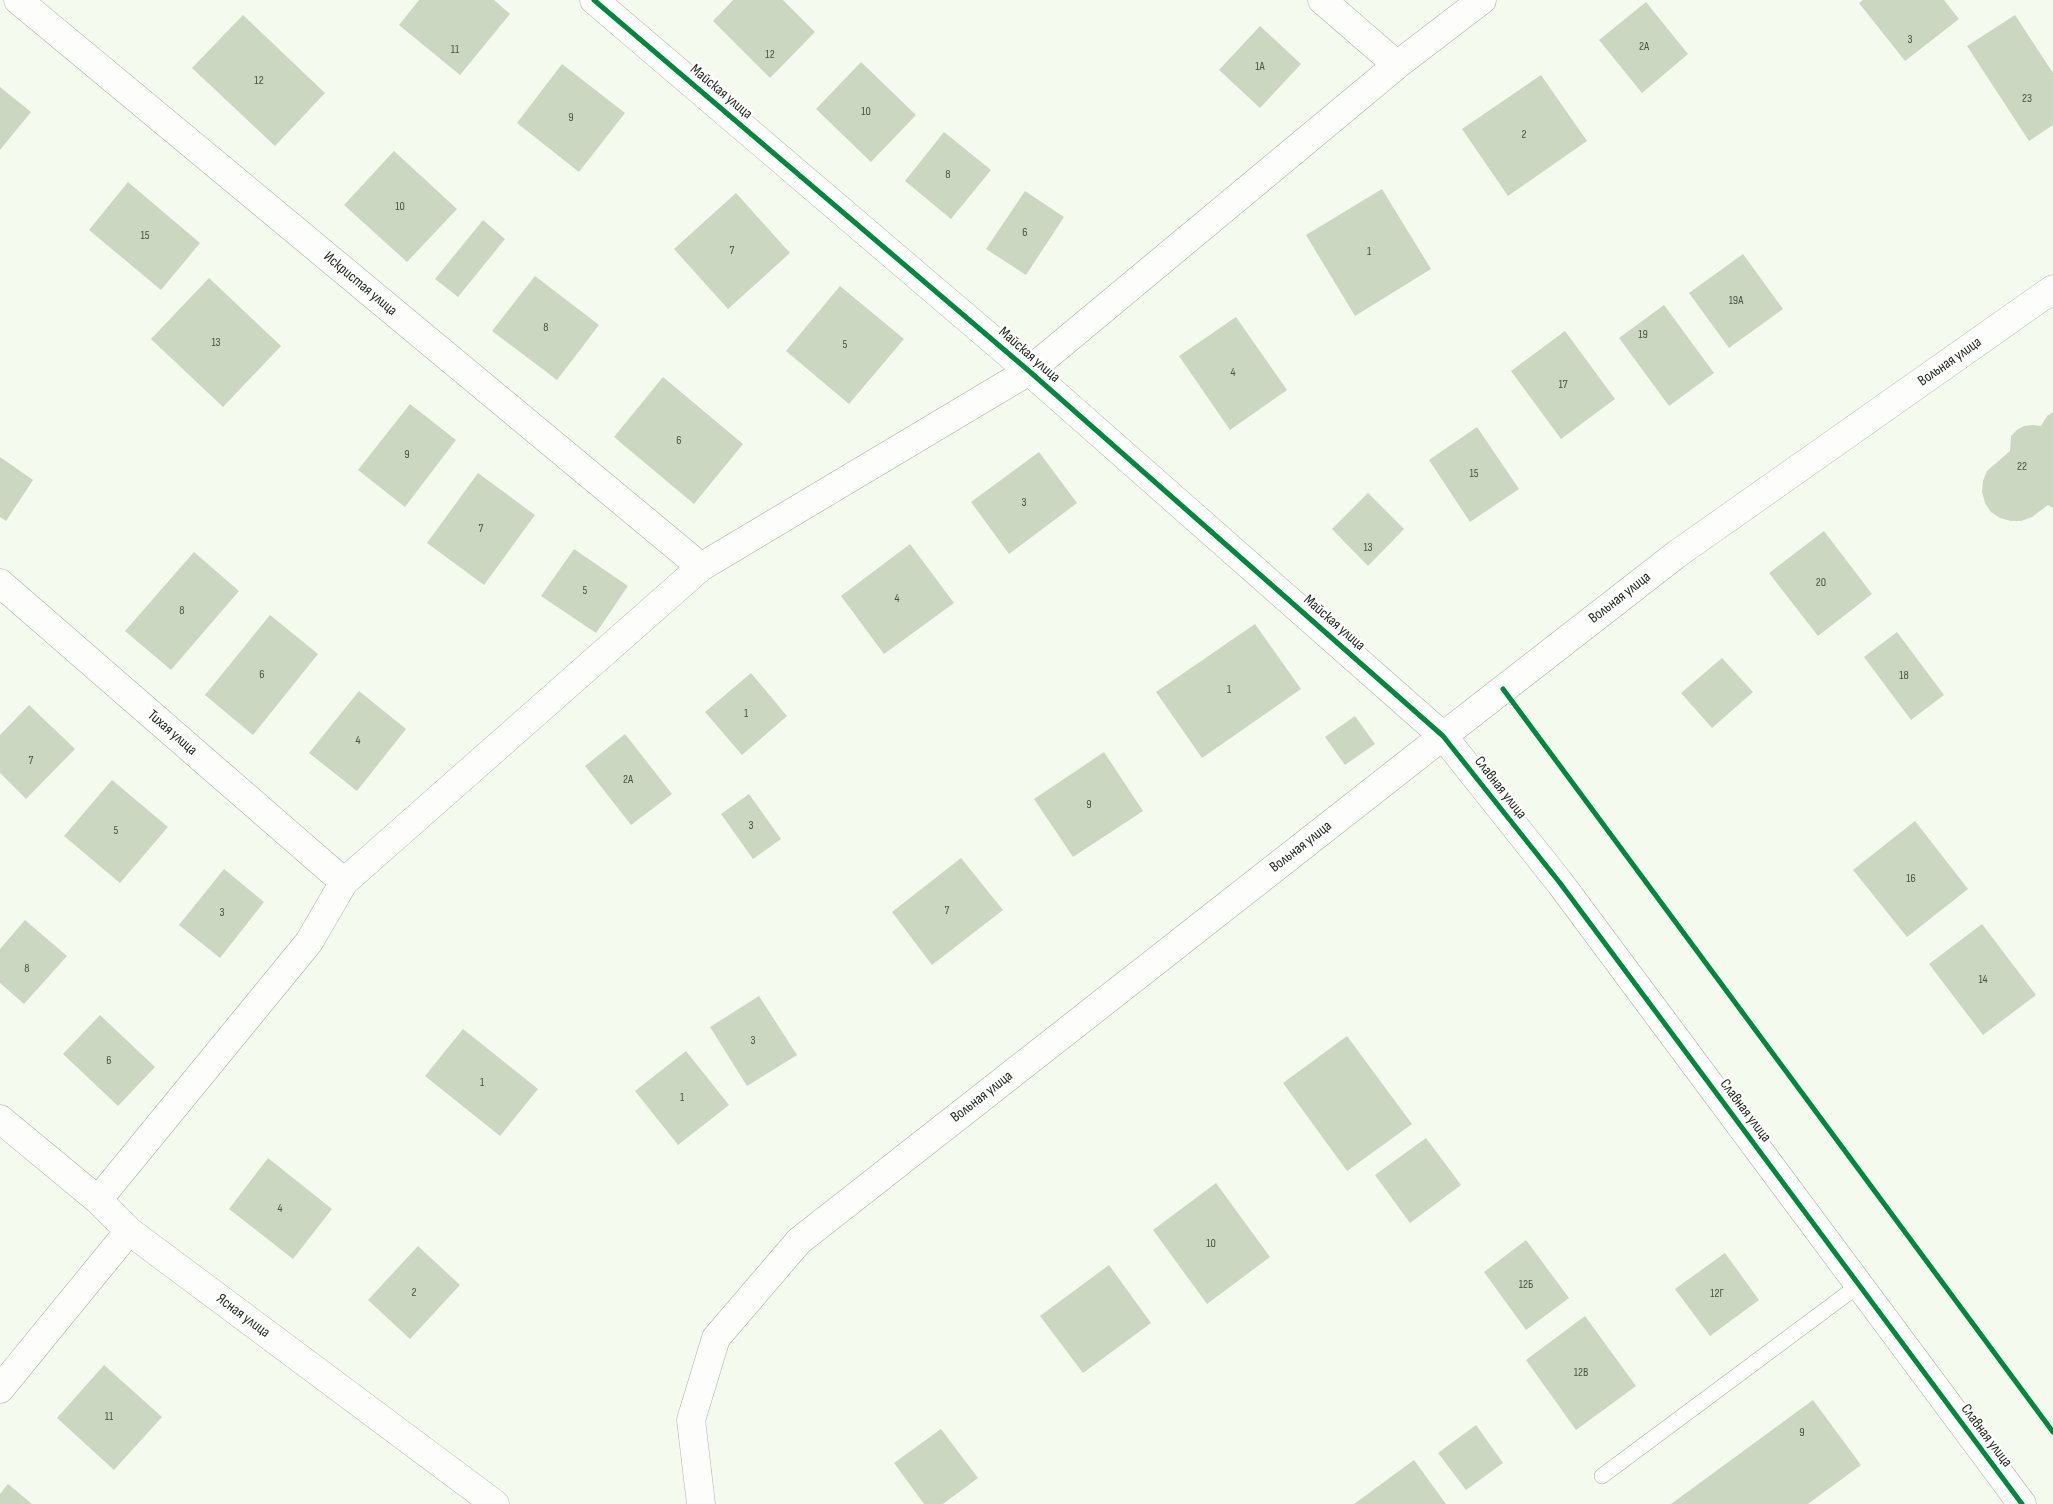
<!DOCTYPE html>
<html>
<head>
<meta charset="utf-8">
<style>
  body { margin:0 }
  canvas { display:block; background:#f4faee }
</style>
</head>
<body>
<canvas width="2053" height="1504"></canvas>
<script>
const context = document.querySelector('canvas').getContext('2d');
context.lineJoin = 'round';
function fillPath(path, color) {
  context.fillStyle = color;
  context.fill(path, 'evenodd');
}
function trace(path, color, width, dash) {
  context.strokeStyle = color;
  context.lineWidth = width;
  context.lineCap = dash ? 'butt' : 'round';
  context.setLineDash(dash || []);
  context.stroke(path);
}
function label(font, color, halo, rows, align = 'center') {
  context.font = font + ' "Sofia Sans Condensed",sans-serif';
  context.lineWidth = 5;
  context.setLineDash([]);
  context.textBaseline = 'middle';
  context.strokeStyle = halo;
  context.fillStyle = color;
  for (const [text, x, y, turn = 0] of rows) {
    context.save();
    context.translate(x, y);
    context.rotate((+turn || 0) * Math.PI / 180);
    context.textAlign = isNaN(turn) ? turn : align;
    if (halo) context.strokeText(text, 0, 0);
    context.fillText(text, 0, 0);
    context.restore();
  }
}
fillPath(new Path2D(`
  M419 0H494L510 14 460 75 399 25Z
  M733 0H783L815 32 770 78 713 21Z
  M1863 0H1944L1959 19 1905 61 1859 3Z
  M1646 2 1688 54 1642 93 1599 40Z
  M243 15 325 93 275 146 192 68Z
  M2015 15 2053 73V125L2029 141 1967 46Z
  M1260 26 1301 64 1260 108 1219 70Z
  M861 62 916 115 871 162 816 109Z
  M562 64 625 113 579 172 517 123Z
  M1541 75 1587 141 1508 196 1462 129Z
  M0 87 31 112 0 150Z
  M944 132 991 170 951 219 905 181Z
  M394 151 457 209 407 262 344 205Z
  M128 182 200 243 161 290 89 230Z
  M1382 189 1431 269 1355 316 1306 235Z
  M1025 191 1064 217 1026 275 986 249Z
  M736 193 790 253 728 309 674 249Z
  M483 220 505 239 458 297 435 279Z
  M1743 254 1783 309 1729 348 1689 293Z
  M535 276 599 325 557 380 492 331Z
  M209 278 281 346 223 407 151 339Z
  M840 286 904 339 849 404 786 351Z
  M1664 305 1714 373 1669 406 1619 338Z
  M1236 317 1287 390 1230 430 1179 356Z
  M1565 331 1615 399 1561 439 1511 371Z
  M663 377 743 444 694 504 614 437Z
  M410 404 456 440 405 507 358 470Z
  M2053 412V508L2048 505 2032 517 2021 521H2011L2000 518 1991 512 1985 503 1982 492 1983 481 1987 471 2010 451 2011 436 2017 430 2024 426 2033 425 2041 426 2047 416Z
  M1477 427 1519 489 1470 522 1429 460Z
  M1039 452 1077 503 1009 554 971 502Z
  M0 457 33 480 6 521 0 517Z
  M478 473 535 515 484 585 427 543Z
  M1368 493 1404 529 1368 566 1332 529Z
  M1824 531 1872 594 1818 636 1769 573Z
  M910 544 954 603 884 654 841 596Z
  M574 549 628 586 596 633 541 596Z
  M194 552 239 591 171 670 125 631Z
  M270 615 318 654 253 735 205 695Z
  M1255 624 1301 689 1202 758 1156 692Z
  M1897 632 1944 695 1911 720 1864 657Z
  M1722 658 1753 692 1712 728 1681 693Z
  M751 673 787 716 742 755 705 712Z
  M359 691 406 729 357 791 309 753Z
  M29 705 75 749 26 799 0 773V735Z
  M1355 716 1375 744 1345 765 1325 737Z
  M625 734 672 794 631 825 585 766Z
  M1104 752 1143 811 1073 857 1034 799Z
  M112 780 168 827 120 883 64 836Z
  M749 794 781 839 753 859 721 814Z
  M1915 821 1968 889 1907 937 1853 870Z
  M961 858 1003 910 932 965 892 912Z
  M224 869 264 902 220 958 179 925Z
  M25 920 67 956 24 1004 0 983V949Z
  M1982 924 2036 995 1983 1035 1929 964Z
  M759 996 797 1055 747 1086 710 1027Z
  M100 1015 155 1067 118 1106 63 1054Z
  M463 1029 538 1089 500 1136 425 1076Z
  M1347 1036 1412 1124 1347 1171 1283 1083Z
  M686 1051 729 1105 678 1145 635 1091Z
  M1426 1138 1461 1185 1410 1223 1375 1175Z
  M268 1158 332 1209 293 1259 229 1209Z
  M1216 1183 1270 1257 1207 1304 1153 1230Z
  M1526 1240 1569 1298 1526 1330 1484 1272Z
  M418 1246 460 1285 410 1339 368 1300Z
  M1725 1253 1759 1300 1710 1336 1675 1289Z
  M1109 1265 1151 1323 1083 1373 1040 1316Z
  M1585 1316 1636 1386 1576 1430 1526 1360Z
  M104 1365 162 1417 114 1470 57 1418Z
  M1813 1400 1861 1465 1816 1498 1808 1504H1671Z
  M1476 1425 1503 1463 1466 1490 1438 1453Z
  M941 1429 978 1478 943 1504H924L894 1463Z
  M1414 1460 1446 1504H1354Z
  M8 1484 32 1504H0V1494Z`), '#ccd7c1');
const lane = new Path2D(`
  M1602 1476 1859 1285`);
const street = new Path2D(`
  M18 0 701 567
  M594 0 1029 371 1443 736 1677 554 2053 289
  M1322 0 1397 65
  M0 583 344 882
  M0 1119 98 1200 129 1231 495 1504
  M98 1200 309 942 344 882 701 567 1029 371 1397 65 1482 0
  M0 1389 129 1231`);
const secondary = new Path2D(`
  M701 1504 691 1420 716 1338 799 1241 1443 736 1560 883 2022 1504`);
trace(lane, '#aeb3a8', 16);
trace(street, '#aeb3a8', 29);
trace(secondary, '#aeb3a8', 29);
trace(lane, '#fdfefc', 15);
trace(street, '#fdfefc', 28);
trace(secondary, '#fdfefc', 28);
trace(new Path2D(`
  M594 0 1029 371 1443 736 1560 883 2022 1504
  M1503 689 2053 1432`), '#00873e', 5);
label('12px', '#4a5243', null, [
  ["3",1910,40],
  ["2А",1644,47],
  ["11",455,50],
  ["12",770,55],
  ["1А",1260,67],
  ["12",259,81],
  ["23",2027,99],
  ["10",866,112],
  ["9",571,118],
  ["2",1524,135],
  ["8",948,175],
  ["10",400,207],
  ["6",1025,233],
  ["15",145,236],
  ["7",732,251],
  ["1",1369,252],
  ["19А",1736,301],
  ["8",546,328],
  ["19",1643,335],
  ["13",216,343],
  ["5",845,345],
  ["4",1233,373],
  ["17",1563,385],
  ["6",679,441],
  ["9",407,455],
  ["22",2022,467],
  ["15",1474,474],
  ["3",1024,503],
  ["7",481,529],
  ["13",1368,548],
  ["20",1821,583],
  ["5",585,591],
  ["4",897,599],
  ["8",182,611],
  ["6",262,675],
  ["18",1904,676],
  ["1",1229,690],
  ["1",746,714],
  ["4",358,741],
  ["7",31,761],
  ["2А",628,780],
  ["9",1089,805],
  ["3",751,826],
  ["5",116,831],
  ["16",1911,879],
  ["7",947,911],
  ["3",222,913],
  ["8",27,969],
  ["14",1983,980],
  ["3",753,1041],
  ["6",109,1061],
  ["1",482,1083],
  ["1",682,1098],
  ["4",280,1209],
  ["10",1211,1244],
  ["12Б",1526,1285],
  ["2",414,1293],
  ["12Г",1717,1294],
  ["12В",1581,1373],
  ["11",109,1417],
  ["9",1802,1433]
]);
label('15px', '#1f2519', '#fff', [
  ["Майская улица",721,92,40],
  ["Искристая улица",360,284,40],
  ["Майская улица",1029,355,41],
  ["Вольная улица",1950,362,-35],
  ["Вольная улица",1620,598,-38],
  ["Майская улица",1334,623,41],
  ["Тихая улица",172,733,41],
  ["Славная улица",1500,788,52],
  ["Вольная улица",1301,847,-38],
  ["Вольная улица",982,1097,-38],
  ["Славная улица",1745,1111,53],
  ["Ясная улица",243,1316,37],
  ["Славная улица",1986,1436,53]
]);
</script>
</body>
</html>
